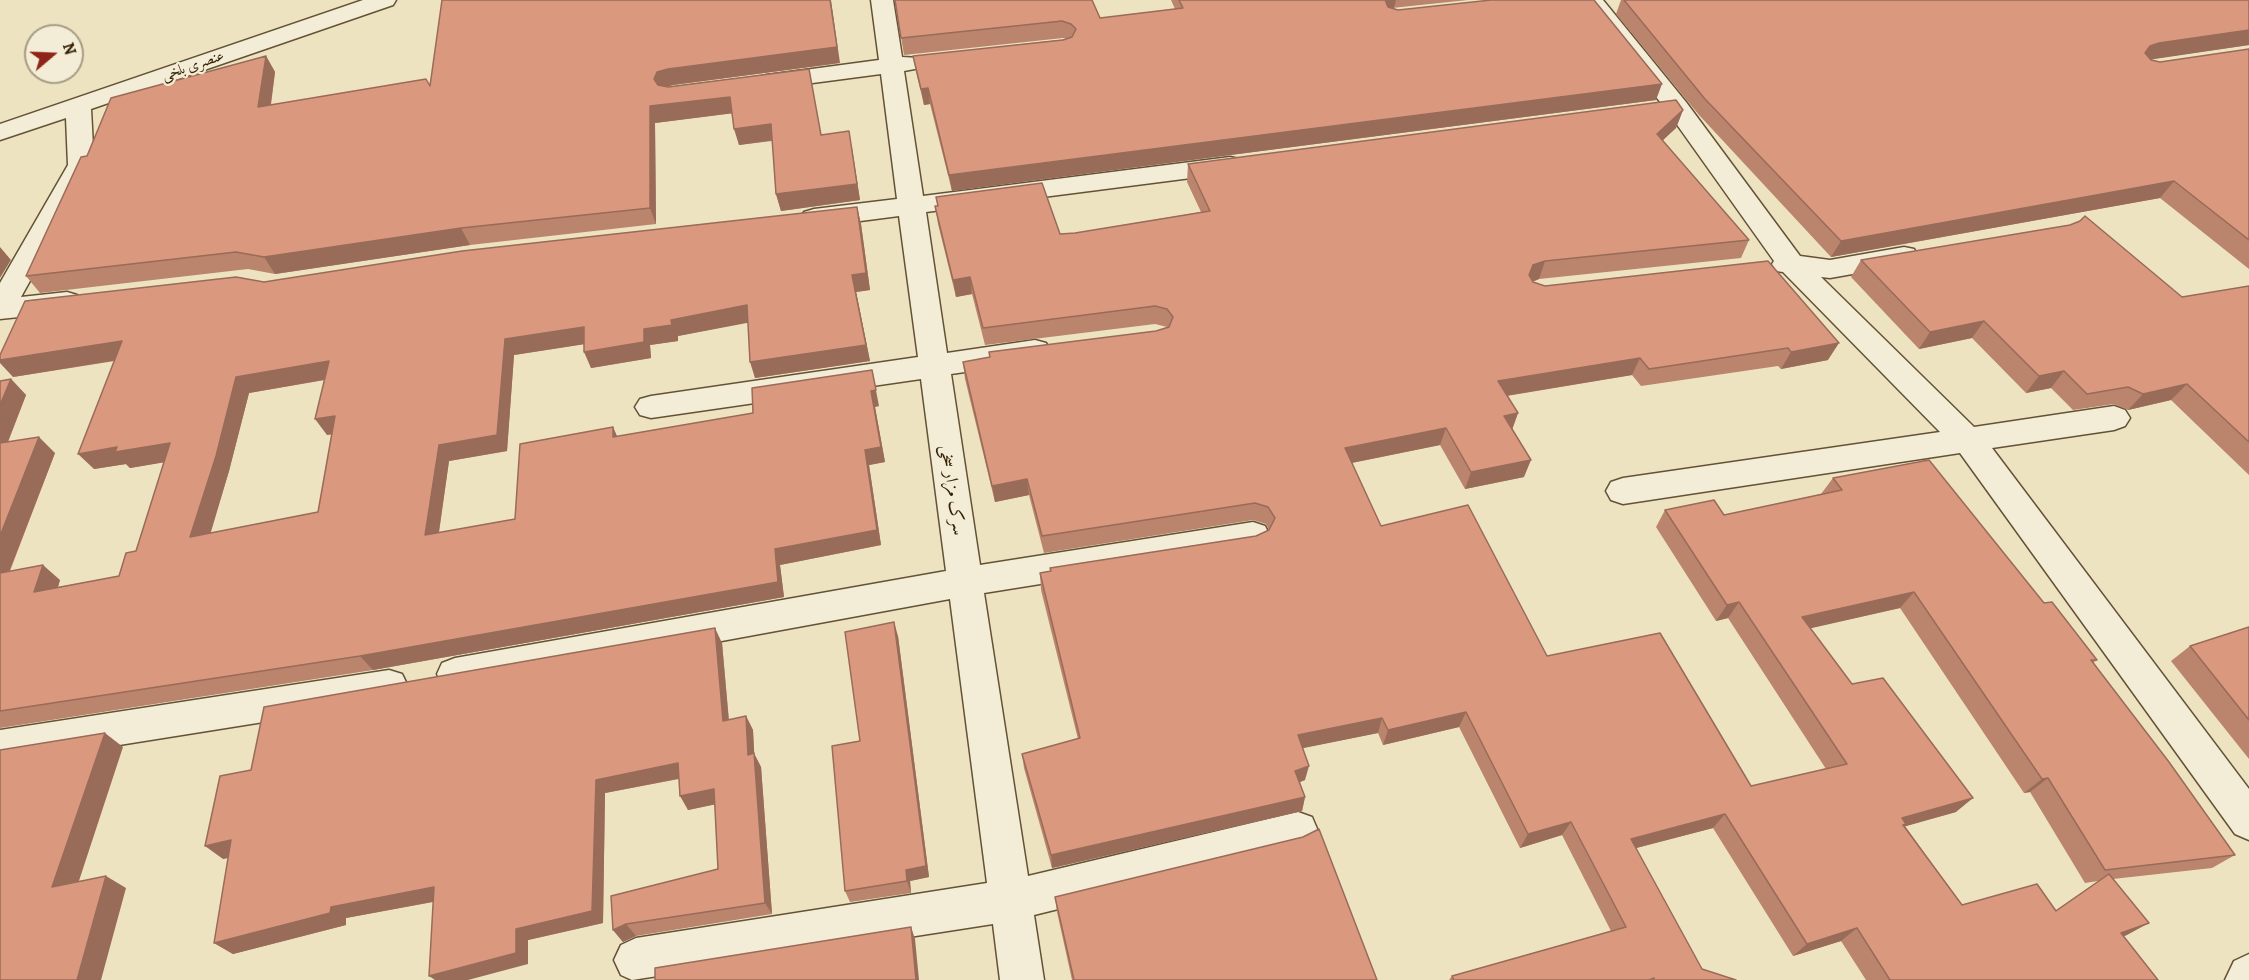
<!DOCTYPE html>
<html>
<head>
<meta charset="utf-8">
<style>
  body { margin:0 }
  #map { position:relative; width:2249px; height:980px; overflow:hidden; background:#ede3c1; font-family:Alegreya,serif }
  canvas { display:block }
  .north { position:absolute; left:24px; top:24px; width:60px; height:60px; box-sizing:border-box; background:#f3edd7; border:2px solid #a89c83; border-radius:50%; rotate:71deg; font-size:16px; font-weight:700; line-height:24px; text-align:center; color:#372206 }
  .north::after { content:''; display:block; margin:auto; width:21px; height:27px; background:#8f2418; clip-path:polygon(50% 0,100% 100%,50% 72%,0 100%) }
</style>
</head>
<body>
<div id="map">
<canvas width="2249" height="980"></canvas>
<div class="north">N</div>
</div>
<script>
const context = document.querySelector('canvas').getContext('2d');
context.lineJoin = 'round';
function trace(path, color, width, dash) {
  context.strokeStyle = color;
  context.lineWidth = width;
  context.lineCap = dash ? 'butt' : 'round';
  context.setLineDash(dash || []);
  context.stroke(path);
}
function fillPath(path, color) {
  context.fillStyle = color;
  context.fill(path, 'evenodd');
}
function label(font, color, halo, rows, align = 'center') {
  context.font = font + ' Alegreya,Amiri,serif';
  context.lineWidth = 4.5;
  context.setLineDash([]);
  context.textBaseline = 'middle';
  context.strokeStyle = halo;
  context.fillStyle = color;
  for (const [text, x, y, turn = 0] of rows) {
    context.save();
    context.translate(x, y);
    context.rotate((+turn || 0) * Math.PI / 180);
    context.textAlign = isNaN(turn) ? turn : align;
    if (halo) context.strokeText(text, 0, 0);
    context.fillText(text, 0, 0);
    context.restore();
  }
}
const minor = new Path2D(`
  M363 0H396L393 5 91 109 94 165 21 297 67 292 77 295 81 302 77 309 67 312 0 319V283L68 165 66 118 0 140V124Z
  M871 0H893L902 57 920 58 924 63 920 68 904 71 923 196 1230 157 1239 159 1243 165 1239 171 1230 173 926 212 947 353 1035 340 1046 343 1050 351 1046 359 1035 362 951 374 980 565 1253 522 1265 526 1270 536 1265 546 1253 550 984 593 1028 876 1298 812 1312 817 1318 831 1312 845 1298 850 1034 915 1044 980H1000L993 924 632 980 621 975 614 960 621 945 636 938 987 883 950 599 455 690 442 685 437 674 442 663 455 658 946 571 921 379 651 418 640 415 635 407 640 399 651 396 918 357 899 216 814 227 804 224 800 218 804 212 814 209 897 199 881 74 767 89 758 87 755 82 758 77 767 75 879 60Z
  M1580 0H1603L1686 102 1800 256 1830 260 1904 247 1914 249 1918 256 1914 263 1830 278 1821 277 1974 427 2114 406 2125 410 2130 418 2125 426 2114 430 1992 448 2249 789V840L2235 834 1960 453 1623 504 1611 500 1606 491 1611 482 1623 478 1940 432 1783 272 1776 271 1772 264 1774 261 1668 112Z
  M389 670 402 674 408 686 402 698 389 702 0 764V730Z
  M2249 954V980H2225L2234 961Z`);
trace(minor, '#645235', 3);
fillPath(minor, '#f3edd7');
fillPath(new Path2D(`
  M895 0 1100 18 1175 9 1171 0H1468L1392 8 1656 100 952 191 930 104 924 105 916 72 913 56 1067 39 1063 38 904 55Z
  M1621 0H2249V45L2151 59 2160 62 2249 49V269L2160 198 1831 257 1699 115 1616 14Z
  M266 56 275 72 271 105 430 86 840 63 673 85 666 87 809 69 821 135 852 147 860 200 781 211 776 194 772 141 739 145 732 113 655 123 656 224 470 245 275 274 248 269 40 293 26 276Z
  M1683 110 1676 128 1662 141 1749 240 1741 258 1539 279 1533 282 1545 286 1768 261 1828 360 1781 369 1778 366 1641 386 1632 375 1507 396 1518 413 1512 429 1524 477 1465 489 1440 445 1352 463 1381 526 1547 656 1751 786 1826 769 1728 618 1716 621 1656 527 1665 510 1724 515 1821 494 1833 478 2044 603 2097 660 2093 663 2235 855 2212 868 2113 879 2127 935 2123 936 2158 980H1866L1841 941 1793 956 1713 828 1636 848 1702 969 1736 980H1449L1452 976 1611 931 1562 835 1520 848 1459 727 1383 745 1378 733 1302 748 1305 780 1300 782 1305 797 1302 811 1052 868 1024 768 1022 754 1078 739 1041 590 1040 573 1051 571 1050 568 1256 536 1269 530 1266 524 1253 520 1044 553 1029 495 995 502 965 379 963 362 990 357 989 352 1156 331 1167 327 1155 324 985 345 972 294 956 297 938 224 935 206H938L936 197 1060 234 1075 233 1201 212 1187 182 1188 164ZM1900 608 2024 793 2030 792 2085 883 2098 881 2056 910 1962 905 1905 826 1956 812 1852 684 1810 628Z
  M857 207 861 224 870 290 856 292 870 361 755 378 748 322 678 336V341L650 345 651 358 591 368 584 344 514 355 507 451 449 461 439 533 515 519 613 427 617 437 879 406 875 407 885 462 869 465 881 545 780 565 784 597 373 670 0 728V381L11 379 26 395 8 442 55 453 10 571 60 580 58 587 119 576 136 551 164 462 130 468 126 464 94 469 115 361 13 377 264 282ZM325 380 327 435 332 434 318 512 210 533 229 471 249 393Z
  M1861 260 2182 297 2249 286V475L2171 400 2128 410 2114 404 2073 410 2051 388 2026 393 1972 338 1919 349 1851 277Z
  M2249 627V759L2171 661 2190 646Z
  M898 636 929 877 910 881 911 893 850 902 845 891 860 741Z
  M722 643 729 720 746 716 753 730 754 754 761 767 772 914 636 936 623 942 613 930 718 869 715 804 688 810 679 779 605 793 603 923 528 940V964L433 902 346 918V925L233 954 214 943 228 858 223 859 251 770Z
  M1055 897 1377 980H1072L1057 912Z`), '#bb846d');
fillPath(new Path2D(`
  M831 0 840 63 673 85 662 88 659 95 654 79 657 72Z
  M1385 0H1396L1394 8 1386 10Z
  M2249 30V45L2148 60 2138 63 2150 46 2159 43Z
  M266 56 275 72 268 124 258 107Z
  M1662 84 1656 100 952 191 949 175Z
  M928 88 930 104 924 105 921 89Z
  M730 97 735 113 655 123 656 224 650 208V106Z
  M1683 110 1676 128 1650 152 1657 134Z
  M771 124 775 140 739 145 734 129Z
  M849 131 860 200 781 211 776 194Z
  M2174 181 2160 198 1831 257 1841 241Z
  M857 207 861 224 870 290 856 292 870 361 755 378 750 362 852 275Z
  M461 228 470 245 275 274 264 257Z
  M0 247 11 260 0 278Z
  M1545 261 1539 279 1527 283 1529 275 1533 265Z
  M970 277 972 294 956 297 953 280Z
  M747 305 752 322 678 336V341L650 345 651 358 591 368 584 352 671 320Z
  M1984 321 1972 338 1919 349 1930 332Z
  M584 327 592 343 514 355 507 451 449 461 436 551 425 535 439 445 505 339Z
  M122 341 136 357 13 377 0 363V360Z
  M1839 343 1828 360 1781 369 1791 352Z
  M1640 358 1632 375 1492 398 1498 381Z
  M329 361 340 377 249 393 229 471 205 552 190 537 236 377Z
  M872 370 879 406 875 407 885 462 869 465 881 545 780 565 784 597 373 670 360 656 775 549 865 450 871 391Z
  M2064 371 2051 388 2026 393 2039 376Z
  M11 379 26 395 0 462V405Z
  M2187 384 2171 400 2128 410 2143 394Z
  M1518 413 1512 430 1504 416Z
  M335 416 346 432 327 435 315 419Z
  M613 427 620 443 613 437Z
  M1446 428 1440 445 1341 465 1345 448Z
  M39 437 55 453 2 590 0 588V536Z
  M170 443 184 459 130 468 126 464 94 469 78 454 117 447Z
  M1531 460 1524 477 1465 489 1471 472Z
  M1027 479 1029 495 995 502 992 486Z
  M43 565 60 580 52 606 34 592Z
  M1914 592 1900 608 1790 633 1802 617Z
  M1739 602 1728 618 1716 621 1727 605Z
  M894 622 898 636 929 877 910 881 911 893 907 881 906 870Z
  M715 628 722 643 730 735 723 721Z
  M1466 712 1459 727 1383 745 1388 730Z
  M746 716 753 730 755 769 748 755Z
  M1382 718 1378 733 1294 750 1298 735Z
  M105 733 123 747 73 899 52 887Z
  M754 753 761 767 772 914 765 903Z
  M678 763 687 777 605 793 603 923 528 940V964L468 980H435L429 976 516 929 596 780Z
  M1309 766 1305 780 1292 785 1295 771Z
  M2048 778 2030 792 2024 793 2042 779Z
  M714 789 722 803 688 810 680 796Z
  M1305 797 1302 811 1052 868 1051 855Z
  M1973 798 1956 812 1903 827 1902 818Z
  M1725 814 1713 828 1621 852 1631 839Z
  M1571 822 1562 835 1520 848 1528 834Z
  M231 840 248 853 223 859 205 846Z
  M106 876 126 888 101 980H77Z
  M434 887 448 899 346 918V925L233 954 214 943 331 907Z
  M2149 923 2127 935 2099 945 2121 933Z
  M626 924 636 936 623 942 613 930Z
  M911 927 915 939 919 980H916Z
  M1857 928 1841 941 1793 956 1807 944Z`), '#996b59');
const building = new Path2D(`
  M442 0H830L837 47 668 69 657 72 654 79 658 85 668 87 809 69 821 135 849 131 857 184 776 194 771 124 734 129 730 97 650 106V208L461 228 264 257 236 252 26 276 81 157 87 156 111 98 266 56 258 107 426 79 430 86Z
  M895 0H1092L1100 18 1183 8 1179 0H1385L1388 7 1398 10 1491 0H1594L1662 84 949 175 928 88 921 89 913 56 1063 40 1072 37 1076 29 1071 24 1062 21 901 38Z
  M1624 0H2249V30L2159 43 2150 46 2145 53 2151 60 2160 62 2249 49V240L2174 181 1841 241 1705 99Z
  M1676 100 1683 110 1657 134 1749 240 1545 261 1533 265 1529 275 1533 282 1545 286 1768 261 1839 343 1791 352 1788 348 1649 369 1640 358 1498 381 1518 413 1504 416 1531 460 1471 472 1446 428 1345 448 1381 526 1468 505 1547 656 1660 633 1751 786 1847 764 1739 602 1727 605 1665 510 1714 500 1724 515 1842 490 1833 478 1929 460 2044 603 2052 602 2097 660H2091L2169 762 2235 855 2105 870 2048 778 2042 779 1914 592 1802 617 1852 684 1883 678 1973 798 1902 818 1906 824 1903 825 1962 905 2037 884 2056 911 2109 874 2149 923 2121 933 2158 980H1890L1857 928 1807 944 1725 814 1631 839 1702 969 1736 980H1654V978L1649 980H1454L1452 976 1626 927 1571 822 1528 834 1466 712 1388 730 1382 718 1298 735 1309 766 1295 771 1305 797 1051 855 1022 754 1080 738 1040 573 1051 571 1050 568 1256 536 1269 530 1275 518 1268 507 1255 503 1042 536 1027 479 992 486 963 362 990 357 989 352 1156 331 1169 327 1173 317 1167 309 1155 306 983 328 970 277 953 280 935 206H938L936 197 1042 183 1060 234 1075 233 1210 211 1188 164Z
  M857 207 866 273 852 275 866 345 750 362 747 305 671 320 672 325 644 329V342L584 352V327L505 339 497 435 439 445 425 535 515 519 520 444 613 427V437L753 413 752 388 872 370 876 390 871 391 881 447 865 450 877 530 775 549 778 582 360 656 0 711V573L43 565 34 592 119 576 126 553 136 551 170 443 115 452 117 447 78 454 122 341 0 360V355L25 301 236 277 264 282 462 251ZM329 361 315 419 335 416 318 512 190 537 216 456 236 377Z
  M2085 216 2182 297 2249 286V442L2187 384 2143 394 2128 387 2087 394 2064 371 2039 376 1984 321 1930 332 1861 260 2070 225 2080 221Z
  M11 379 0 405V381Z
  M39 437 0 536V443Z
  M894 622 926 866 906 870 907 881 845 891 832 746 860 741 845 632Z
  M2249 627V720L2190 646Z
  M715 628 723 721 746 716 748 755 754 753 765 903 626 924 613 930 611 896 718 869 714 789 680 796 678 763 596 780 592 911 516 929V953L429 976 434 887 331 907 330 913 214 943 231 840 205 846 220 776 251 770 264 707Z
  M105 733 52 887 106 876 77 980H0V750Z
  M1319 829 1377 980H1074L1055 897 1303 837Z
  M911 927 916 980H655V968Z`);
fillPath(building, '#da997f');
trace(building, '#996b59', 1.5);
label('15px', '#372206', '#f3edd7', [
  ["عنصری بلخی",193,66,-19]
]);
label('18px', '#372206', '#f3edd7', [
  ["سرک مزار سخی",952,490,82]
]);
</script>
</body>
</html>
